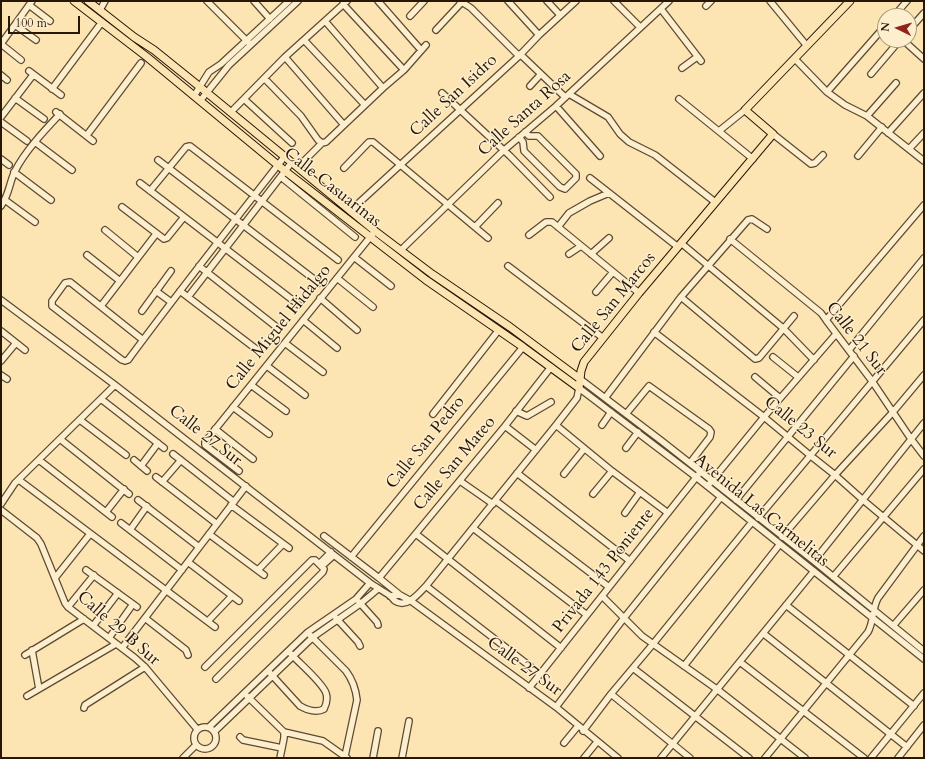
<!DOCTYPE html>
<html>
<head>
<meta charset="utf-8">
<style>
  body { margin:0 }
  #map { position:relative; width:925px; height:759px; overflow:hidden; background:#fce5b3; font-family:Cardo,serif }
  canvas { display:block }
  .frame { position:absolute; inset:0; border:2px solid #271707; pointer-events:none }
  .north { position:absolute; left:877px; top:8px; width:40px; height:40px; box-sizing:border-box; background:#fdeece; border:1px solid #a7987e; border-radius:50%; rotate:275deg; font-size:11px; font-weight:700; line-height:16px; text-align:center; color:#271707 }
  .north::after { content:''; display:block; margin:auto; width:14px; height:18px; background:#8f2418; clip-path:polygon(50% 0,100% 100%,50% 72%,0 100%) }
  .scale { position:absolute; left:8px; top:16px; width:72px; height:18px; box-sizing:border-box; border:2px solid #271707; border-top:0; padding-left:5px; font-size:12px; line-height:14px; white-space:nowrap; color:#271707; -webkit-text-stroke:3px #fdeece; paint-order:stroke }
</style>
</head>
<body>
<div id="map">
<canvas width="925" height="759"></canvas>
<div class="frame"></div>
<div class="north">N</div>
<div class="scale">100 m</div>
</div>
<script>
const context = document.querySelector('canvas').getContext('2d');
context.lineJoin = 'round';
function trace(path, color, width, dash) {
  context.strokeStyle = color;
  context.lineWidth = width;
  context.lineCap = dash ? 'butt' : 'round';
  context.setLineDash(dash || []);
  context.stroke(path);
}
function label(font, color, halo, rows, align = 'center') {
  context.font = font + ' Cardo,serif';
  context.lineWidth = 3;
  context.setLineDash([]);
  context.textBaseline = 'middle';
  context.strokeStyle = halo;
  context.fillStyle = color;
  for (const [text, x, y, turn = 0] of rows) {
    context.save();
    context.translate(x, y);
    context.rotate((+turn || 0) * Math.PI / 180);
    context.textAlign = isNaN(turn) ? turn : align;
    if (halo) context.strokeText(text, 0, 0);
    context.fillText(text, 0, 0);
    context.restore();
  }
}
const minor = new Path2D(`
  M207 1 249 43
  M254 1 270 19
  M378 1 421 50
  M460 1 471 8 519 56
  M508 1 539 35
  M547 1 560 15
  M614 1 640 27
  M770 1 807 46
  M343 4 404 70
  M29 5 50 21
  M706 6 711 1
  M661 9 701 61
  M100 10 105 1
  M410 16 424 1
  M894 16 907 1
  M325 21 383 88
  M15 25 36 40
  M436 30 462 2
  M909 30 924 13
  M304 40 365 105
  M903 40 924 59
  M1 44 32 1
  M1 44 21 60
  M520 54 565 97
  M285 57 344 125
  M795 59 827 92 845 105 867 116 924 161
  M682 68 697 57
  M29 71 61 95
  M871 74 900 40
  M1 75 7 80
  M265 79 301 116 318 140 322 143
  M530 86 541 74
  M52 89 102 22
  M827 92 885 26
  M442 93 510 156 550 197
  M569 94 608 117 620 134 629 142 655 155 715 202
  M194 96 209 72 221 64 289 1
  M15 98 44 119
  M244 99 292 143
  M679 99 753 159
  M200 101 229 65 298 1
  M556 106 600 156
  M56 112 93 141
  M231 112 285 57 347 1
  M867 116 896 83
  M1 117 33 75
  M1 122 27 141
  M719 131 745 110
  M888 133 924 93
  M773 134 811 164 815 163 823 155
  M87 135 141 63
  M519 137 523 142 524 151 560 187 565 189 576 178V174L538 136H529L525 132
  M35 142 72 170
  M909 149 924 133
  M858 156 882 127
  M1 159 9 165
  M158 160 319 283
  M298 167 322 143 326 142 383 88 404 70 426 45
  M344 168 369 142H373L488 238
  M14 172 51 200
  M281 177 355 237
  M590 178 678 247
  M140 183 299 305
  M150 191 186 147 190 146 338 260
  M5 200 35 222
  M1 206C10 193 9 183 15 171 25 151 45 130 60 114
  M122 207 164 239 167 238 184 217
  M350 211 519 56 539 35 576 1
  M475 227 498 203
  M558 227 569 213 590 201 609 193
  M105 230 138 257
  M529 235 546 222H552L639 293
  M730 239 821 313 826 320 872 381 911 439 924 456
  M681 243 783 328 814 360
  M401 250 503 151 556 106 669 1
  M569 254 581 246
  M591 254 609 238
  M87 255 120 281
  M354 257 391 286
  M199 266 279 329
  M508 266 603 338
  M337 278 373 307
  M156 291 171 302
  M180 291 260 352
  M596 292 613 272
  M188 297 292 162
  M681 297 755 359 759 358 794 316
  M320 298 357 330
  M1 300 115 385 370 583C376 587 383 591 389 595 391 596 393 599 395 601 407 609 419 593 426 586L556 425 577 398 579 388
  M101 306 156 234
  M142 311 171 271
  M303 320 337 348
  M826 320 924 205
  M1 331 25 350
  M654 332 764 417 811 456 835 475 863 500 924 551
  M143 340 70 282 65 283 52 301V306L122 360 125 361 128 360C179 291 232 224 285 156
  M285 343 323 372
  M849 350 924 258
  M773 357 798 377
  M1 361 16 343
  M267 366 305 395
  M1 375 7 379
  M755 377 780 398
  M580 379 663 442 814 561 924 651
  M251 385 286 411
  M579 388 696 477 924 659
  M605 398 681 297 748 220 752 219 767 229
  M101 399 164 448
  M233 407 269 434
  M516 411 527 416 551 402
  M433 414 498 331
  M626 414 649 386 709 429 711 432 710 437 690 463
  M80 420 126 455
  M556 425 612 471 668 513
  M602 425 611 412
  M505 426 536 450
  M215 429 253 459
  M60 439 129 494
  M626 448 638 432
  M173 454 234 502
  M39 460 112 517
  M134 460 147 471
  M141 466 158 443
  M239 471 205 445V442L375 231
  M517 473 630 561
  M564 474 584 449
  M156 477 217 524
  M19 480 215 627
  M460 481 493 504
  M162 482 181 460
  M710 483 764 417 836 334
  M593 494 612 471
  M138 500 199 547
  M736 500 854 356
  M496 501 609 587
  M1 504 15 483 115 385
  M231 505 289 548
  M1 510 37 538 41 544 65 603 68 607 135 658 145 667 197 729
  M106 512 124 489
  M625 513 640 492
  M758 518 924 320
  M121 523 182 570
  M473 528 587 615
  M130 530 147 506
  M209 534 264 575
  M416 534 561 648
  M324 536 379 578 400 595
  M782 537 835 475 893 412 924 375
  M351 557 523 347
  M814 561 924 423
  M188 562 239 601
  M320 563 331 552
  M322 566 334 555
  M86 570 137 607
  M258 570 283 544
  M833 577 924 469
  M55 578 90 534
  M379 578 505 426 551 367
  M426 586 540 674
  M390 596 400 595 411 601 556 707 618 758
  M602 596 642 636 718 690 805 758
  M359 602 377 622 378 625
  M786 605 914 706
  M68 607 94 575
  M145 618 186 650 188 655
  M336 618 358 642 360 646
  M208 621 232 596
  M93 626 118 593
  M893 626 924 590
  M764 634 907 747
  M310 635 346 671C352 679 356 691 357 700L345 756
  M109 638 133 604
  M122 648 246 486
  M32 650 39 689
  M25 655 84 619
  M740 662 864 758
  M684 666 780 544
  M205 667 312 560H315L324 569 323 572 216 679
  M633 668 749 758
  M270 673 300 706C307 710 317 713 324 709 327 703 328 699 326 693 322 682 299 663 291 654
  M529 688 698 475
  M611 694 690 758
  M27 696 116 644
  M247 696 284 732 323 741 347 758
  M556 707 624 618 721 497
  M84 708 85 705 145 667
  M194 738a11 11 0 1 1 22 0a11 11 0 1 1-22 0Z
  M209 727 308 632 356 599 370 583
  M583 731 611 694 653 644 752 522
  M214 732 313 637 360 604 378 589
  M240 737 243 740 282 748
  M564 743 578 726
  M183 758 196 745
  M280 758 284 738V732
  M373 758 378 731
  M402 758 409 721
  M584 758 597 742
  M661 758 814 571
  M765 758 868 632C874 621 872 609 878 598L924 536
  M871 758 924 693
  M898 758 924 725`);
const major = new Path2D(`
  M74 1 147 57 285 171 426 280 523 347 579 388 581 371 584 362 639 293 773 134 745 110 850 1
  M88 1 134 37 154 50 200 87 375 231 432 274 510 327 580 379`);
trace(minor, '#5c4a32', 8);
trace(major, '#271707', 9);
trace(minor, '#fdeece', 5.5);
trace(major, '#fce5b3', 7);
label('17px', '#271707', '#fdeece', [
  ["Calle San Isidro",454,96,-43],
  ["Calle Santa Rosa",525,114,-42],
  ["Calle Casuarinas",332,188,38],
  ["Calle San Marcos",614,303,-51],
  ["Calle Miguel Hidalgo",279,328,-51],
  ["Calle 21 Sur",856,339,52],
  ["Calle 23 Sur",800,428,39],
  ["Calle 27 Sur",205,436,38],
  ["Calle San Pedro",426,443,-51],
  ["Calle San Mateo",455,464,-50],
  ["Avenida Las Carmelitas",761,511,39],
  ["Privada 143 Poniente",604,571,-52],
  ["Calle 29 B Sur",118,629,41],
  ["Calle 27 Sur",524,667,36]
]);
</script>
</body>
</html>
